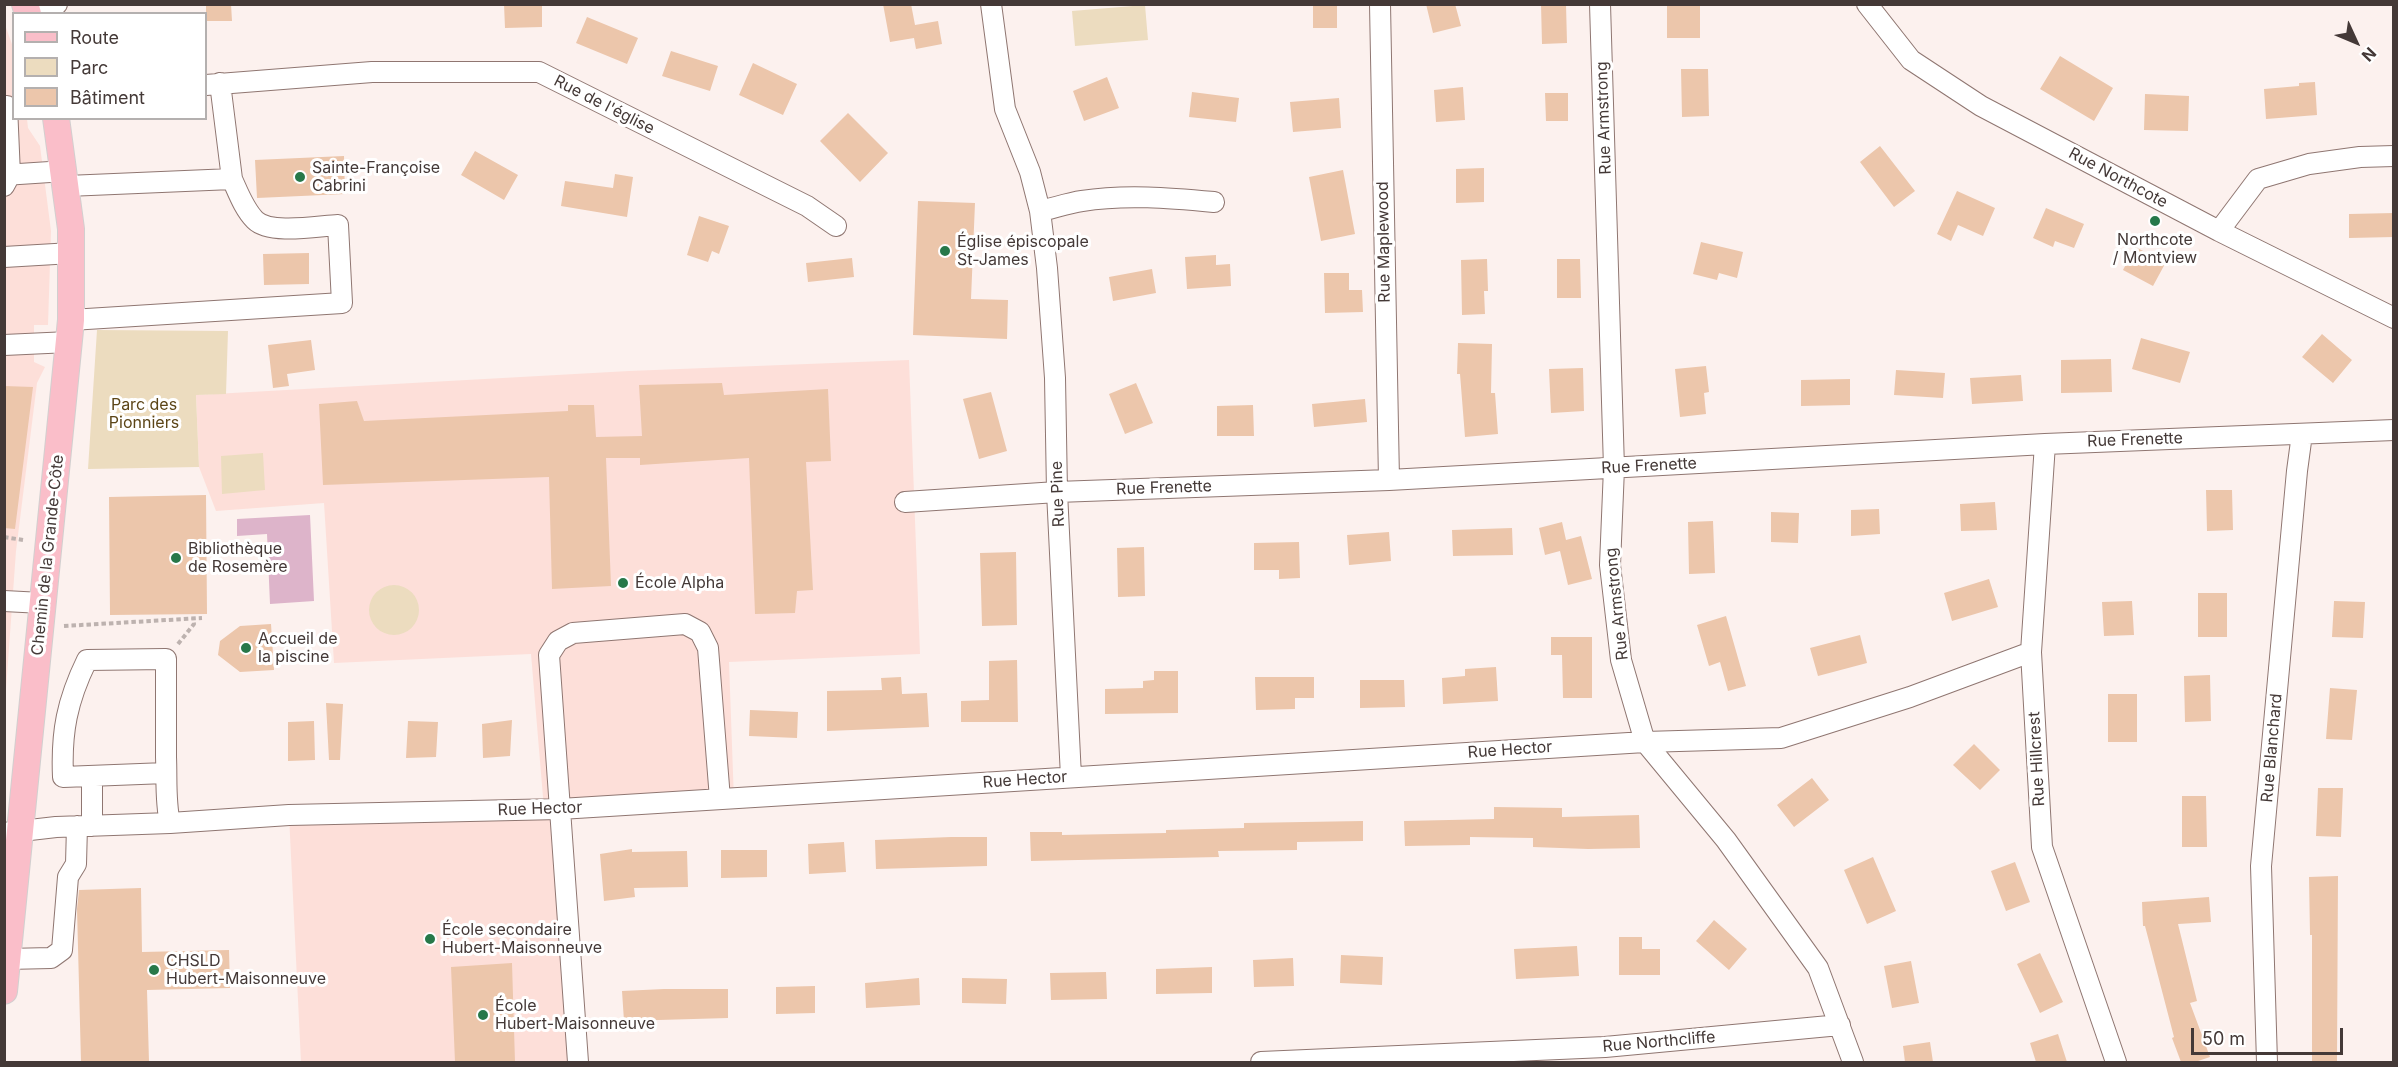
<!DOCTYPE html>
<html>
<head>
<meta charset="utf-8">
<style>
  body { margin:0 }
  #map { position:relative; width:2398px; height:1067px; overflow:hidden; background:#fcf1ee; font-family:Inter,sans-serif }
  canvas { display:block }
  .frame { position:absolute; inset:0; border:6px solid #443937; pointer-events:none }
  .legend { position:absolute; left:12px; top:12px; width:195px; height:108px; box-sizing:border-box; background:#fff; border:2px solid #b4b0af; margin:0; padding:8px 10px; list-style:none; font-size:18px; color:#443937 }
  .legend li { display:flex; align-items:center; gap:12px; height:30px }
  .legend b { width:30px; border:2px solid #b4b0af }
  .north { position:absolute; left:2326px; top:12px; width:60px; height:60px; -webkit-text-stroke:4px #fff; paint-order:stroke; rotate:134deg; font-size:16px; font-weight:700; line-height:24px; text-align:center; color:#443937 }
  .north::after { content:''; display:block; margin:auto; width:21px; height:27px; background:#443937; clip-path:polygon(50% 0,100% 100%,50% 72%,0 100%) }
  .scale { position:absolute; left:2191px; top:1028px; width:152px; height:27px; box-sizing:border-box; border:3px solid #443937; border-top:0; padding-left:8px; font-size:18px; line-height:21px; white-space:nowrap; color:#443937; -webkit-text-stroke:4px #fff; paint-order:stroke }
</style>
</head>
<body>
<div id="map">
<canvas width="2398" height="1067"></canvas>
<div class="frame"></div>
<ul class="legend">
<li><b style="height:8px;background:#fabec9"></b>Route</li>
<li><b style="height:16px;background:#ecdcbf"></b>Parc</li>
<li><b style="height:16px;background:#ecc6ab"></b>Bâtiment</li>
</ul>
<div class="north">N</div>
<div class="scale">50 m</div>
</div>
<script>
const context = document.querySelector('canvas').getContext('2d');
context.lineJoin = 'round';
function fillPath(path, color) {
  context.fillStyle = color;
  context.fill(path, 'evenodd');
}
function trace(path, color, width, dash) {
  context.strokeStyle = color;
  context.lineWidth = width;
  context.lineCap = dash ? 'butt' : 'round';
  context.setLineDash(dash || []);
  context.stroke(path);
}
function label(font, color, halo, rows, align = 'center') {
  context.font = font + ' Inter,sans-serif';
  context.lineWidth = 6;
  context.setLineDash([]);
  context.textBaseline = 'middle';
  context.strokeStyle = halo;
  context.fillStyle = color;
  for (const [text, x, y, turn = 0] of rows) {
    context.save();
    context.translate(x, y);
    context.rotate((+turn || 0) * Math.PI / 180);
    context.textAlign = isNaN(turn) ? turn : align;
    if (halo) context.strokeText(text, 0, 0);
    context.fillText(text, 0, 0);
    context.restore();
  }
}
fillPath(new Path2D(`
  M4 22 13 47 14 118 27 119 28 128 40 146 51 231 48 325H34V362L45 367 37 383 16 551 5 703Z
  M909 360 920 654 729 662 734 801 560 809 571 1062H301L289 815 544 809 531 654 334 663 324 503 216 511 199 467 196 395 629 371Z`), '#fddfd9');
fillPath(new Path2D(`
  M1145 5 1148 40 1075 46 1072 11Z
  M97 330 228 331 226 394 196 395 199 467 88 469Z
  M263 453 265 490 222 494 221 456Z
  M369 610a25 25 0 1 1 50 0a25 25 0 1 1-50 0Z`), '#ecdcbf');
fillPath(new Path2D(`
  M310 515 314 601 270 604 267 534 237 536V519Z`), '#ddb4ca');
fillPath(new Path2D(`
  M206 4H231L232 21H206Z
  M504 4H542V27L505 28Z
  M883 4H911L915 25 938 21 942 44 916 49 914 38 890 42Z
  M1313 4H1337V28H1313Z
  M1426 4H1455L1461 26 1433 33Z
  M1541 4H1566L1567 43 1542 44Z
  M1667 4H1700V38H1667Z
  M587 17 638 38 627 64 576 43Z
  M671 51 718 66 710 91 662 76Z
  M2060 56 2113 88 2094 121 2040 89Z
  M753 63 797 84 783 115 739 95Z
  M1681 69H1708L1709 116 1682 117Z
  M1107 77 1119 108 1084 121 1073 91Z
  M2315 82 2317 115 2266 119 2264 89 2299 86V83Z
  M1463 87 1465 120 1436 122 1434 90Z
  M1192 92 1239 98 1236 122 1189 117Z
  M1545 93H1568V121H1546Z
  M2145 94 2189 96 2188 131 2144 130Z
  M1339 98 1341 128 1293 132 1290 102Z
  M848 113 888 153 860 182 820 141Z
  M1880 146 1915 191 1894 207 1860 162Z
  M475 151 518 175 504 200 461 175Z
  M344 156 345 194 257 198 255 160Z
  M1484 168V202L1456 203V169Z
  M1343 170 1355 234 1321 241 1309 177Z
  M615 174 633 177 627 217 561 206 565 181 613 188Z
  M1957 191 1995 208 1983 236 1958 225 1951 241 1937 234Z
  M918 201 975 203 971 299 1008 300 1007 339 913 335Z
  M2046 208 2084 224 2074 248 2055 241 2053 247 2033 238Z
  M2394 213V237L2349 238V214Z
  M699 216 729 226 719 254 712 251 708 262 687 255Z
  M1701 242 1743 252 1737 278 1719 273 1717 280 1693 274Z
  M2135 247 2166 262 2153 286 2123 270Z
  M309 253V284L264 285 263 254Z
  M1216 255V265L1230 264 1231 286 1187 289 1185 257Z
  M852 258 854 277 808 282 806 263Z
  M1487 259 1488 291H1484L1485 314 1462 315 1461 260Z
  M1557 259H1580L1581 298H1557Z
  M1152 269 1156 293 1113 301 1109 277Z
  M1324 273H1349V290H1362L1363 312 1325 313Z
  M2322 334 2352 360 2333 383 2302 357Z
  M2141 338 2190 352 2180 383 2132 369Z
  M311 340 315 370 287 374 289 386 273 388 268 345Z
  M1458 343 1492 344 1491 393H1495L1498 434 1465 437 1460 374H1457Z
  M2111 359 2112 392 2061 393V360Z
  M1706 366 1709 392 1704 393 1706 414 1680 417 1675 369Z
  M1583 368 1584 411 1551 413 1549 369Z
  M1896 370 1945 373 1943 398 1894 395Z
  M2021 375 2023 401 1972 404 1970 378Z
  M1850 379V405L1801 406V380Z
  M722 383 724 395 828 389 831 461 806 462 813 590 797 591 795 613 755 614 749 458 640 465V458H606L611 586 552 589 549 477 323 485 319 404 357 401 364 421 568 411V405H594L596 437 642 436 639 385Z
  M1136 383 1153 423 1125 434 1109 394Z
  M4 386 33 387 15 529 4 528Z
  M991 392 1007 451 979 459 963 399Z
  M1365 399 1367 422 1314 427 1312 404Z
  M1253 405 1254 436H1217V406Z
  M2206 490H2232L2233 530 2207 531Z
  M206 495 207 614 110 615 109 497Z
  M1995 502 1997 530 1961 531 1960 504Z
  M1879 509 1880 534 1851 536V510Z
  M1771 512 1799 513 1798 543 1771 542Z
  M1713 521 1715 573 1689 574 1688 522Z
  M1562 522 1566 540 1581 536 1592 579 1568 585 1560 551 1545 555 1539 528Z
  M1512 528 1513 555 1453 556 1452 530Z
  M1389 532 1391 561 1349 565 1347 535Z
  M1299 542 1300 578 1279 579V570H1254V543Z
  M1144 547 1145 596 1118 597 1117 548Z
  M1016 552 1017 625 982 626 980 553Z
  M1989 579 1998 607 1952 621 1944 593Z
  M2198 593H2227V637H2198Z
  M2132 601 2134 635 2104 636 2102 602Z
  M2334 601 2365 602 2363 638 2332 637Z
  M1726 616 1746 686 1728 691 1720 662 1709 666 1697 625Z
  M271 624 274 670 240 672 218 655 220 641 240 626Z
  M1860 635 1867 663 1818 676 1810 648Z
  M1551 637H1592V698H1563L1562 655H1551Z
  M1017 660 1018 722H961V701L989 700V661Z
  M1496 667 1498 701 1443 704 1442 678 1465 676V669Z
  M1154 671H1178V713L1105 714V689L1143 688V681L1154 680Z
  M2210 675 2211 721 2185 722 2184 676Z
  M901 677 902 694 927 693 929 727 827 731V691L882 690 881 678Z
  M1255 677H1314V698H1295V709L1256 710Z
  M1360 680H1404L1405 707 1360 708Z
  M2330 688 2357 690 2352 740 2326 739Z
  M2108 694H2137V742H2108Z
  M326 703 343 704 340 760H329Z
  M750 710 798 712 797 738 749 736Z
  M512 720 510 756 483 758 482 724Z
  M314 721 315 760 288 761V722Z
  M408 721 438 722 436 757 406 758Z
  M1974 744 2000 770 1980 790 1953 765Z
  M1812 778 1829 800 1794 827 1777 805Z
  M2318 788H2343L2341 837 2316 836Z
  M2182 796H2206L2207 847H2182Z
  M1494 807 1562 808V817L1639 815 1640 848 1588 849 1533 847V838L1470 837V845L1405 846 1404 821 1494 819Z
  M1363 821V841L1297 842V850L1218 851 1219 857 1031 861 1030 832H1062V835L1166 833V830L1244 828V823Z
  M951 837H987V866L876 869 875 840Z
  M844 842 846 872 809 874 808 844Z
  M632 849V852L687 851 688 887 634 888 635 897 604 901 600 854Z
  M721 850H767V877L721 878Z
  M1873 857 1896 911 1867 924 1844 870Z
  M2015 862 2030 902 2006 911 1991 871Z
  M2338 876 2337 1062H2312V935H2310L2309 877Z
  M141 888 142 952 229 950 230 988 147 990 149 1062H81L77 909 79 890Z
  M2209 897 2211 922 2178 924 2197 1001 2190 1003 2210 1057 2195 1062H2181L2172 1038 2174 1037 2145 926H2143L2142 902Z
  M1714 920 1747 949 1729 970 1696 941Z
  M1619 937H1642V949H1660V975H1619Z
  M1577 946 1579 976 1516 979 1514 949Z
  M2040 953 2063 1002 2040 1013 2017 964Z
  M1341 955 1383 957 1382 985 1340 983Z
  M1293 958 1294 986 1254 987 1253 960Z
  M1911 961 1919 1003 1892 1008 1884 966Z
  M512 963 515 1062H455L451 967Z
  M1212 967V993L1156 994V969Z
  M1106 972 1107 999 1051 1000 1050 973Z
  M919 978 920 1005 866 1008 865 983Z
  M962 978 1007 979 1006 1004 962 1003Z
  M815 986V1013L776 1014V987Z
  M664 989H728V1018L624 1021 622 991Z
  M2058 1034 2067 1062H2036L2030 1043Z
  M1930 1042 1933 1062H1905L1903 1046Z`), '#ecc6ab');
const minor = new Path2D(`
  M991 4 1005 109 1030 172 1040 211 1047 268 1055 378 1057 492 1071 777
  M1380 4 1389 480
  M1600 4 1614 468 1610 565 1621 660 1645 742 1726 840 1818 968 1853 1062
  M1867 4 1911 60 1981 106 2219 231 2394 318
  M28 12 57 4
  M206 85 372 72H539L807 206 836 226
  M4 175 65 171
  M4 186 10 175 7 106
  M67 186 232 179 220 83
  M1040 211C1054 208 1068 203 1082 201 1125 194 1170 198 1214 202
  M2219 231 2258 179 2309 164 2360 157 2394 156
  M4 257 72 253
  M71 320 342 303 338 225C318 226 270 235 255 220 244 209 238 192 232 179
  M4 345 69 342
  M2045 444 2031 652 2042 847 2116 1062
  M905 502 1057 492 1389 480 2045 444 2394 430
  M4 601 42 603
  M166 773 63 777C61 732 67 701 87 660L166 659C166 692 166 725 166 757 167 779 165 801 170 823
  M92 826V776
  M4 833 56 827 170 823 289 815 560 809 1645 742 1781 738 1910 697 2031 652
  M7 959 51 958 62 950 68 877 76 864 77 826
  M578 1062 549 655 558 641 573 633 685 624 700 632 708 648 720 799
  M1261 1062 1605 1047 1840 1025
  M2267 1062 2261 866 2297 471 2302 434`);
const major = new Path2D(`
  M25 4 28 14
  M4 991 71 320V229L56 118`);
trace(minor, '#8f7671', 22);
trace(major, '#d2cfcf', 28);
trace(new Path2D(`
  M4 537 23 540
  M64 626 202 618
  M178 644 194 624 193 618`), '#bdb2af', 4, [4.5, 3]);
trace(minor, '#fff', 20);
trace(major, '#fabec9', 26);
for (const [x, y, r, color] of [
  [300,177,6,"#277849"],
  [2155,221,6,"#277849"],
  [945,251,6,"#277849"],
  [176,558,6,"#277849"],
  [623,583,6,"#277849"],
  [246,648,6,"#277849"],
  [430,939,6,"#277849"],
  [154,970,6,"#277849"],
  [483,1015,6,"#277849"]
]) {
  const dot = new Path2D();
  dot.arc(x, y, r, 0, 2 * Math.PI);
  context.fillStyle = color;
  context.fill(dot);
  trace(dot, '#fff', 2);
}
label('16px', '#443937', '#fff', [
  ["Rue de l'église",604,105,27],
  ["Rue Armstrong",1604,118,-92],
  ["Rue Northcote",2118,178,28],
  ["Rue Maplewood",1384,242,-91],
  ["Rue Frenette",2135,440,-2],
  ["Rue Frenette",1649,466,-3],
  ["Rue Frenette",1164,488,-2],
  ["Rue Pine",1058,494,-92],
  ["Chemin de la Grande-Côte",48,555,-84],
  ["Rue Armstrong",1617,604,-96],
  ["Rue Blanchard",2272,748,-85],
  ["Rue Hector",1510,750,-4],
  ["Rue Hillcrest",2037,759,-93],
  ["Rue Hector",1025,780,-4],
  ["Rue Hector",540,809,-2],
  ["Rue Northcliffe",1659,1042,-5]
]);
label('16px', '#443937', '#fff', [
  ["Sainte-Françoise",312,168],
  ["Cabrini",312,186],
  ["Northcote",2155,240,"center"],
  ["/ Montview",2155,258,"center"],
  ["Église épiscopale",957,242],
  ["St-James",957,260],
  ["Bibliothèque",188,549],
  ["de Rosemère",188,567],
  ["École Alpha",635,583],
  ["Accueil de",258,639],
  ["la piscine",258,657],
  ["École secondaire",442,930],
  ["Hubert-Maisonneuve",442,948],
  ["CHSLD",166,961],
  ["Hubert-Maisonneuve",166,979],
  ["École",495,1006],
  ["Hubert-Maisonneuve",495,1024]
], 'left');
label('16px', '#5c4517', '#fff', [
  ["Parc des",144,405],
  ["Pionniers",144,423]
]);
</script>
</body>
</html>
